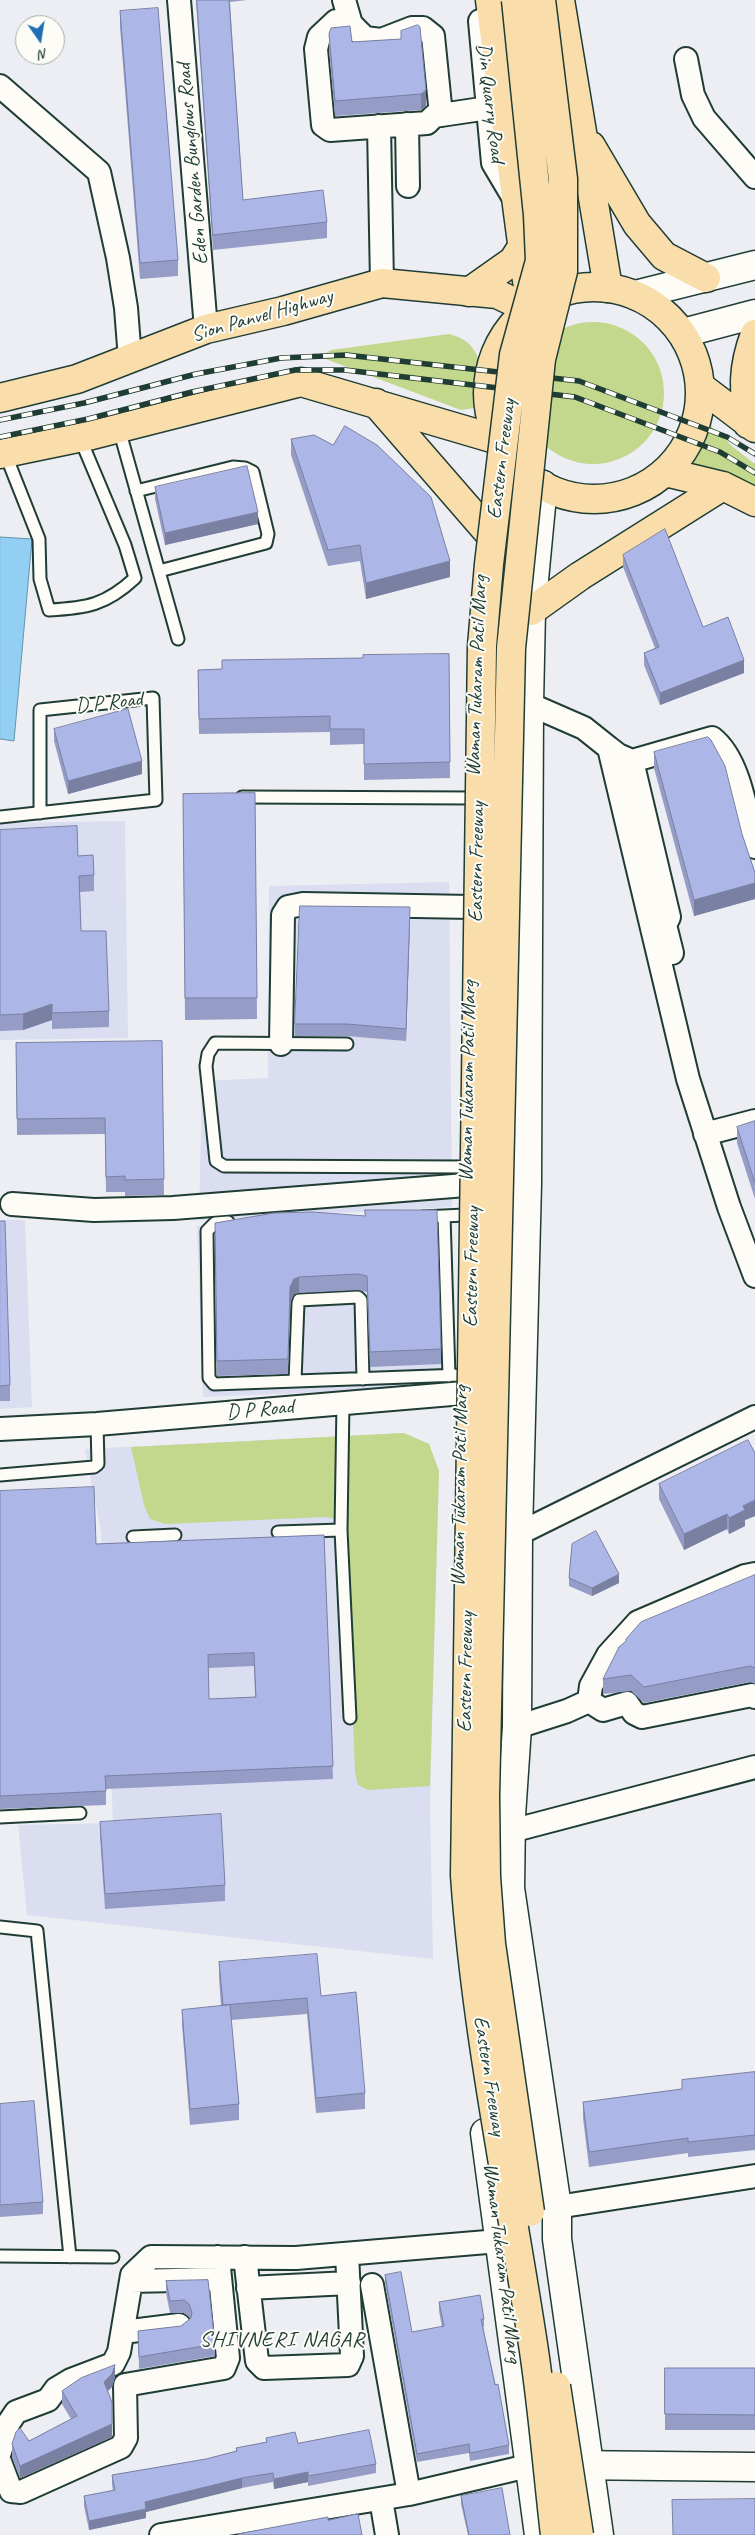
<!DOCTYPE html>
<html>
<head>
<meta charset="utf-8">
<style>
  body { margin:0 }
  #map { position:relative; width:755px; height:2535px; overflow:hidden; background:#edeef4; font-family:Caveat,sans-serif }
  canvas { display:block }
  .north { position:absolute; left:15px; top:15px; width:50px; height:50px; box-sizing:border-box; background:#fdfcf7; border:1px solid #a4b0a9; border-radius:50%; rotate:167deg; font-size:14px; font-weight:700; line-height:20px; text-align:center; color:#1f3d34 }
  .north::after { content:''; display:block; margin:auto; width:18px; height:22px; background:#1f6fb2; clip-path:polygon(50% 0,100% 100%,50% 72%,0 100%) }
</style>
</head>
<body>
<div id="map">
<canvas width="755" height="2535"></canvas>
<div class="north">N</div>
</div>
<script>
const context = document.querySelector('canvas').getContext('2d');
context.lineJoin = 'round';
function fillPath(path, color) {
  context.fillStyle = color;
  context.fill(path, 'evenodd');
}
function trace(path, color, width, dash) {
  context.strokeStyle = color;
  context.lineWidth = width;
  context.lineCap = dash ? 'butt' : 'round';
  context.setLineDash(dash || []);
  context.stroke(path);
}
function label(font, color, halo, rows, align = 'center') {
  context.font = font + ' Caveat,sans-serif';
  context.lineWidth = 4;
  context.setLineDash([]);
  context.textBaseline = 'middle';
  context.strokeStyle = halo;
  context.fillStyle = color;
  for (const [text, x, y, turn = 0] of rows) {
    context.save();
    context.translate(x, y);
    context.rotate((+turn || 0) * Math.PI / 180);
    context.textAlign = isNaN(turn) ? turn : align;
    if (halo) context.strokeText(text, 0, 0);
    context.fillText(text, 0, 0);
    context.restore();
  }
}
fillPath(new Path2D(`
  M125 821 128 1038 0 1040V823Z
  M449 882 452 1207 199 1220 202 1081 268 1078 269 886Z
  M0 1220H25L32 1407 0 1409Z
  M448 1221 451 1387 203 1397 197 1226 422 1225Z
  M404 1433 429 1444 439 1471 430 1804 433 1959 27 1915 18 1825 113 1823 101 1531 85 1449Z`), '#dadef0');
fillPath(new Path2D(`
  M522 393a71 71 0 1 1 142 0a71 71 0 1 1-142 0Z
  M449 334C456 336 465 339 470 345 485 361 486 391 474 408L461 410 323 358 324 354 331 350Z
  M706 421 733 447 755 464V489L676 470C693 456 700 441 706 421Z
  M404 1433 429 1444 439 1471 430 1786 368 1790 358 1785 355 1772 346 1534 342 1520 325 1517 166 1524 150 1519 144 1505 131 1447Z`), '#c3d78d');
const water = new Path2D(`
  M0 537 32 539 14 741 0 739Z`);
fillPath(water, '#93cef3');
trace(water, '#6594a7', 1);
const service = new Path2D(`
  M119 429 178 639
  M5 453 39 539 40 579 49 610C87 608 106 605 135 578L125 545 80 438
  M136 491 233 467 245 468 253 472 268 534 266 543 159 571
  M242 797 472 798
  M0 817 156 800 153 698 40 710V813
  M347 1044 215 1043 208 1054 206 1066 216 1161 224 1166 466 1167
  M444 1216 449 1376
  M422 1217 465 1215
  M228 1222 215 1223 207 1231 209 1378 214 1384 461 1375
  M295 1381 298 1303 299 1300 358 1297 361 1300 363 1379
  M343 1403 341 1530 350 1718
  M0 1475 94 1467 98 1464 97 1424
  M278 1532 341 1530
  M133 1537 175 1535
  M0 1817 80 1813
  M0 1927 37 1931 70 2257
  M0 2256 113 2257`);
const minor = new Path2D(`
  M179 0 206 329
  M344 0 351 24
  M480 21 493 163 515 200
  M686 59 693 95 704 118 755 177
  M0 86 99 172 118 258 126 308 130 359
  M441 115 433 36 423 28H412L381 40 365 38 351 24 336 21 319 37 316 49 323 125 330 130 427 123 434 116 441 115 488 108
  M407 124 408 186
  M379 126 382 283
  M529 704 584 728 609 748 688 1079 729 1207 755 1276
  M609 748 618 755 632 761 712 738C740 760 746 813 755 847
  M632 761 669 917 665 925 672 953
  M281 1044 283 915 288 907 303 904 472 907
  M705 1134 755 1121
  M12 1204 94 1210 173 1208 466 1185
  M0 1429 97 1424 487 1391
  M518 1534 755 1417
  M589 1701 591 1686 608 1655 638 1622 745 1576 755 1574
  M589 1701 603 1710 627 1703 634 1713 642 1717 752 1695 755 1697
  M517 1727 567 1711 589 1701
  M511 1831 755 1767
  M557 2207 755 2176
  M245 2257 257 2361 264 2368 348 2365 352 2356 347 2254
  M131 2281 220 2279
  M372 2285 409 2494
  M248 2288 349 2283
  M123 2332 179 2325
  M0 2452 8 2424 16 2412 48 2400 56 2389 71 2380 113 2364 119 2352 132 2275 151 2257 296 2258 499 2241
  M0 2462 11 2491 21 2492 121 2447 126 2438 125 2385 224 2368 228 2358 218 2257
  M381 2499 387 2535
  M161 2535 409 2494 528 2466`);
const tertiary = new Path2D(`
  M567 2465 755 2467`);
const secondary = new Path2D(`
  M635 295 755 265
  M683 333 755 314
  M543 485 531 611 529 704 527 1184 518 1534 517 1727 511 1816 510 1888 557 2207V2239L599 2535
  M485 2133 539 2535`);
const trunk = new Path2D(`
  M488 393a106 106 0 1 1 212 0a106 106 0 1 1-212 0Z
  M701 387 755 428
  M0 398 77 379 206 329 283 311 382 283 497 294 529 309
  M376 403 488 532
  M748 424C744 387 742 369 755 334
  M0 454 92 435 301 382 495 439
  M665 472 723 486 755 502
  M531 611 580 576 723 486`);
const motorway = new Path2D(`
  M490 0 527 281 535 300
  M560 0 608 288
  M591 146 637 224 664 256 706 278
  M469 292 513 261 522 247`);
trace(service, '#1f3d34', 15);
trace(minor, '#1f3d34', 26);
trace(tertiary, '#1f3d34', 31);
trace(secondary, '#1f3d34', 31);
trace(trunk, '#1f3d34', 31);
trace(motorway, '#1f3d34', 31);
trace(service, '#fdfcf7', 11);
trace(minor, '#fdfcf7', 22);
trace(tertiary, '#fdfcf7', 28);
trace(secondary, '#fdfcf7', 28);
trace(trunk, '#f9deab', 28);
trace(motorway, '#f9deab', 28);
const rail = new Path2D(`
  M0 420 84 403 196 374 281 358 346 355 579 381 727 437 755 454
  M0 437 88 419 192 392 295 370H345L575 397 720 452 755 473`);
trace(rail, '#1f3d34', 5.5);
trace(rail, '#fdfcf7', 4, [11]);
const motorwayBridge = new Path2D(`
  M516 0 538 215 540 261 514 355 489 564 482 646 465 1875C476 2035 510 2192 534 2351 543 2412 548 2474 555 2535
  M530 2212 491 1944 486 1877 485 1796 511 648 541 359 563 271V179L541 0
  M556 2386 579 2535`);
trace(motorwayBridge, '#1f3d34', 31, []);
trace(motorwayBridge, '#f9deab', 28);
fillPath(new Path2D(`
  M196 0H247L230 2 243 200 327 222V238L213 250Z
  M120 11 178 260V276L140 279 120 27Z
  M401 31 426 106 421 110 335 116 329 50V34L352 42 401 39Z
  M291 439 333 445 450 577 366 599 360 561 328 566 291 455Z
  M155 487 258 524 165 545 155 499Z
  M623 555 703 627 744 673 660 705 644 665V653L655 648 623 567Z
  M449 654 450 778 364 780V744L330 745V732L199 734 198 670 222 669 363 658Z
  M54 729 142 774 68 794 54 741Z
  M654 752 742 834 755 873V899L694 916 654 768Z
  M255 793 257 1019 185 1020 183 794Z
  M0 830 78 856 94 875V891L80 892 81 931 109 1011V1027L52 1029V1020L23 1030 0 1031Z
  M410 919 406 1041 347 1036H295V1024Z
  M162 1041 164 1195 125 1196V1192H106L105 1134 17 1135 16 1043Z
  M755 1121V1199L737 1143V1127Z
  M313 1212 441 1349V1364L370 1367 367 1292 358 1290 299 1293 294 1294 290 1303 288 1374 217 1376 215 1238Z
  M0 1221 10 1385V1401H0Z
  M755 1453V1516L745 1520V1526L729 1534 727 1529 684 1550 659 1499V1484Z
  M0 1491 96 1544 324 1535 333 1779 106 1789V1805L0 1809ZM254 1666 255 1697 209 1699 208 1668Z
  M755 1575V1684L750 1682 644 1703 631 1691 603 1694V1679Z
  M569 1578 619 1583 592 1596 569 1586Z
  M100 1822 225 1885V1901L105 1909 100 1837Z
  M219 1962 321 1996 365 2093V2109L316 2113 307 2014 231 2020 239 2104V2120L190 2125 182 2025V2010L221 2006 219 1978Z
  M755 2072V2150L688 2157V2153L589 2167 583 2118V2102L682 2089V2080Z
  M0 2104 43 2202V2214L0 2217Z
  M385 2275 412 2332 442 2327 439 2311V2302L484 2319V2327H483L509 2445V2454L470 2461 469 2453 417 2462 385 2283Z
  M208 2280 215 2344V2356L139 2369 138 2331 181 2326 190 2319 189 2317 184 2313H170L166 2293V2281Z
  M665 2368H755V2430H665Z
  M115 2377 112 2387 108 2391 112 2415V2437L20 2478 12 2457V2444L29 2441 71 2419 62 2404V2391Z
  M266 2438 298 2443 376 2464V2473L308 2486V2482L274 2489 273 2482 242 2488 146 2512V2518L89 2530 84 2506V2496L113 2491 112 2484V2475L206 2459 236 2451V2448L266 2442Z
  M461 2496 510 2535H468L461 2504Z`), '#959dc7');
fillPath(new Path2D(`
  M426 90V106L421 110V94Z
  M258 512V524L165 545V533Z
  M450 561V577L366 599V583Z
  M744 660V673L660 705V693Z
  M142 761V774L68 794V781Z
  M755 883V899L694 916V900Z
  M410 907V919L406 1041V1029Z
  M52 1004V1020L23 1030V1014Z
  M299 1277V1293L294 1294 290 1303 288 1374 290 1287 294 1279Z
  M755 1500V1516L745 1520V1526L729 1534V1518L743 1506Z
  M727 1514V1529L684 1550V1534Z
  M619 1574V1583L592 1596V1588Z
  M115 2365V2377L112 2387 104 2394V2382Z
  M112 2402V2437L20 2478V2466Z
  M308 2472V2482L274 2489V2479Z
  M242 2478V2488L146 2512V2518L89 2530V2521L145 2502Z`), '#7980a2');
const building = new Path2D(`
  M197 0H229L243 200 323 190 327 222 213 235Z
  M158 8 178 260 140 263 120 11Z
  M418 25 420 27 426 90 421 94 335 101 329 34 331 28 350 26 352 42 401 39V31Z
  M345 426 377 445 431 497 450 561 366 583 360 545 328 550 291 439 314 435 333 445Z
  M247 466 258 512 165 533 155 487Z
  M665 529 703 627 728 617 744 660 660 693 644 653 659 647 623 555Z
  M449 654 450 762 364 764V729H330V716L199 719 198 670 222 669V660L363 658V655Z
  M128 709 142 761 68 781 54 729Z
  M708 737 711 740 725 766 742 834 755 873V883L694 900 654 752Z
  M255 793 257 998H185L183 794Z
  M77 826 78 856 93 855 94 875 79 876 81 931H106L109 1011 52 1013V1004L23 1014 0 1015V830Z
  M300 906 410 907 406 1029 347 1024H295Z
  M162 1041 164 1179 125 1180V1176L106 1177 105 1118 17 1119 16 1043Z
  M755 1121V1183L737 1127Z
  M365 1210H437L441 1349 370 1352 367 1276 358 1274 299 1277 294 1279 290 1287 288 1359 217 1361 215 1223 274 1213 313 1212 365 1216Z
  M0 1221H5L10 1385 0 1386Z
  M748 1440 755 1453V1500L743 1506 745 1510 729 1518 727 1514 684 1534 659 1484Z
  M94 1487 96 1544 324 1535 333 1766 105 1776 106 1791 0 1796V1491ZM254 1653 256 1697 209 1699 208 1655Z
  M596 1531 619 1574 592 1588 569 1578 572 1544Z
  M755 1575V1668L750 1666 644 1687 631 1675 603 1679 619 1647 626 1641V1639L641 1622Z
  M221 1814 225 1885 105 1894 100 1822Z
  M317 1954 321 1996 356 1992 365 2093 316 2098 307 1998 223 2005 219 1962Z
  M230 2005 239 2104 190 2109 182 2010Z
  M755 2072V2135L688 2142V2138L589 2152 583 2102 682 2089V2080Z
  M34 2101 43 2202 0 2205V2104Z
  M401 2272 412 2332 444 2326 439 2302 480 2295 484 2319H481L495 2385 498 2384 509 2445 470 2453 469 2444 417 2454 385 2275Z
  M208 2280 215 2344 139 2357 138 2331 181 2326 191 2318 192 2312 189 2304 184 2300 170 2301 166 2281Z
  M115 2365 112 2374 104 2382 112 2402V2424L20 2466 12 2444 16 2432 20 2428 29 2441 77 2416 62 2391 81 2378Z
  M665 2368H755V2415L665 2414Z
  M369 2430 376 2464 308 2476V2472L274 2479 273 2473 242 2478 145 2502 146 2509 89 2521 84 2496 115 2490 112 2475 206 2459 237 2451 236 2448 267 2442 266 2438 295 2432 298 2443Z
  M502 2488 510 2535H469L461 2496Z
  M755 2499V2535H673L672 2500Z
  M358 2514 362 2535H238V2534L328 2517V2520Z`);
fillPath(building, '#adb7e7');
trace(building, '#7980a2', 1);
label('21px', '#1f3d34', '#fdfcf7', [
  ["Din Quarry Road",490,103,83],
  ["Eden Garden Bunglows Road",193,164,-95],
  ["Sion Panvel Highway",262,316,-16],
  ["Eastern Freeway",502,459,-83],
  ["Waman Tukaram Patil Marg",477,676,-88],
  ["D P Road",109,703,-6],
  ["Eastern Freeway",477,862,-89],
  ["Waman Tukaram Patil Marg",468,1081,-89],
  ["Eastern Freeway",472,1267,-89],
  ["D P Road",260,1410,-5],
  ["Waman Tukaram Patil Marg",460,1486,-89],
  ["Eastern Freeway",466,1672,-89],
  ["Eastern Freeway",489,2076,81],
  ["Waman Tukaram Patil Marg",502,2263,83]
]);
context.letterSpacing = '1px';
label('22px', '#1f3d34', '#fdfcf7', [
  ["SHIVNERI NAGAR",282,2340]
]);
context.letterSpacing = '0px';
</script>
</body>
</html>
